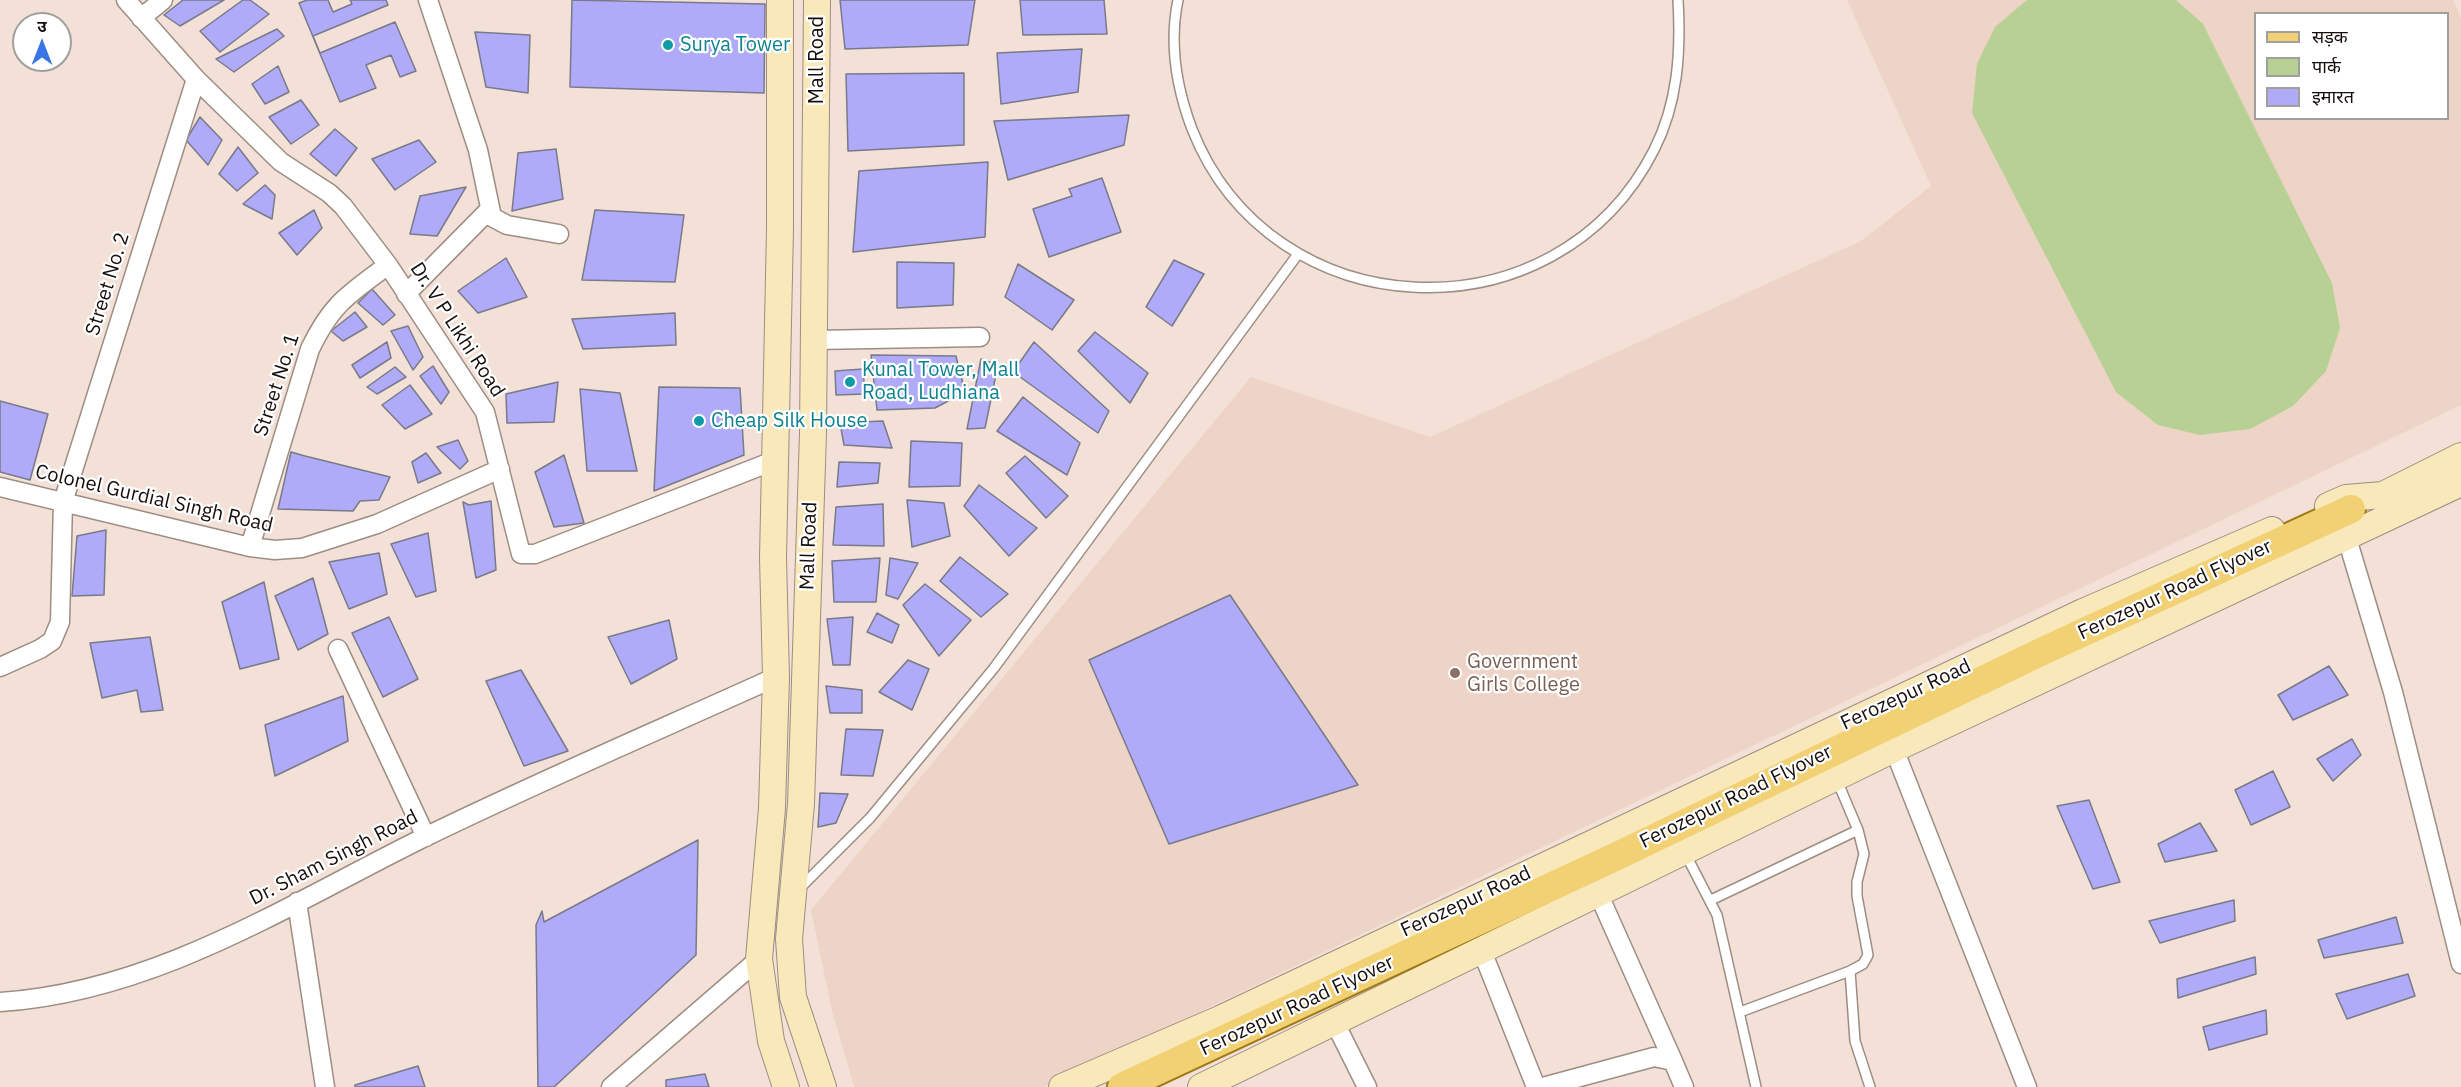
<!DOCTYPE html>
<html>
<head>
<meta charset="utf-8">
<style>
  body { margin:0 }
  #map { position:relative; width:2461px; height:1087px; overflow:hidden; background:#f3e1d7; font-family:"IBM Plex Sans","Noto Sans Devanagari",sans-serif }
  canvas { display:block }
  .legend { position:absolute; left:2254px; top:12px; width:195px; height:108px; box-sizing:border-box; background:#fff; border:2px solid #a19f9e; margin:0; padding:8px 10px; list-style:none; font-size:18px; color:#150f0c }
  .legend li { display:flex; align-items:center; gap:12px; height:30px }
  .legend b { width:30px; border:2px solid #a19f9e }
  .north { position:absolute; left:12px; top:12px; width:60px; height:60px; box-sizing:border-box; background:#fff; border:2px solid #a19f9e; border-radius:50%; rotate:0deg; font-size:16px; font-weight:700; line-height:24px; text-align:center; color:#150f0c }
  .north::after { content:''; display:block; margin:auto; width:21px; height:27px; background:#3975e4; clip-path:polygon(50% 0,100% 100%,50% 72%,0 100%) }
</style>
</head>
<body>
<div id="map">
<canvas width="2461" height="1087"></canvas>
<ul class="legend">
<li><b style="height:8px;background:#f1d174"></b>सड़क</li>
<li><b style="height:16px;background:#b7d094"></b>पार्क</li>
<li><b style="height:16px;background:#b0abf8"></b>इमारत</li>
</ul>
<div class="north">उ</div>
</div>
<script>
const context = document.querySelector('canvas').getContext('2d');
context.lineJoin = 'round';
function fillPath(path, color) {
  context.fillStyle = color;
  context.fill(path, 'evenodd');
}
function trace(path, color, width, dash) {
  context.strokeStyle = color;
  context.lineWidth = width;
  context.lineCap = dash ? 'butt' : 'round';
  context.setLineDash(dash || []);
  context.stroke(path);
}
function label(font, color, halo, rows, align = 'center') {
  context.font = font + ' "IBM Plex Sans",sans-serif';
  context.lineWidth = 4.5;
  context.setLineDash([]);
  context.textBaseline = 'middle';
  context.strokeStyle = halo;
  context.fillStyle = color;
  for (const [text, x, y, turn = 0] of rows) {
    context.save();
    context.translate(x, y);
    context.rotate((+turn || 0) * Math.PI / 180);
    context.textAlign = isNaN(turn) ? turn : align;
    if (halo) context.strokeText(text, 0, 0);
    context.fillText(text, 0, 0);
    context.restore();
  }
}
fillPath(new Path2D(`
  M1847 0H2453L2461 18V405L1044 1087H854L832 1011 811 910 1251 377 1430 437 1861 241 1931 186ZM2256 14H2448V118H2256Z`), '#edd4c6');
fillPath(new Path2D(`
  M2027 0H2176L2203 24 2332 283 2340 328 2326 371 2293 406 2250 429 2200 435 2158 425 2116 392 1972 113 1977 64 1995 27Z`), '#b7d094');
const building = new Path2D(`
  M183 0H224L180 26 164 15Z
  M243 0H250L269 14 220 52 200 31Z
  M307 0H328L333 12 352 4 350 0H386L388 5 313 36 320 53 395 22 416 71 400 77 391 55 366 65 376 88 340 102 299 3Z
  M572 0 765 4 764 93 570 87Z
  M840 0H975L968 45 845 49Z
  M1020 0H1104L1107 34 1023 35Z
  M277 29 284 36 234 72 216 59Z
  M475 32 530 35 528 93 486 87Z
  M1082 49 1078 92 1001 104 997 53Z
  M278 66 289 92 265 104 252 84Z
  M964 73V145L848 151 846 74Z
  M301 100 319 125 291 144 269 117Z
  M1129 115 1124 145 1008 180 994 121Z
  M200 117 222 140 208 165 186 140Z
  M335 129 357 148 336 176 310 154Z
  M419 140 436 162 395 190 372 159Z
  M238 147 258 173 237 191 219 174Z
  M556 149 563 199 512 211 518 153Z
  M988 162 985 237 853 252 859 171Z
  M1102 178 1121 232 1049 257 1033 209 1072 196 1069 189Z
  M265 185 275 195 272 219 243 204Z
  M466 187 437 236 410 234 420 196Z
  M314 210 322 228 297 255 279 233Z
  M595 210 684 215 675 282 582 280Z
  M506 258 527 297 478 313 458 291Z
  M1174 260 1204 274 1172 326 1146 307Z
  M897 262 954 263 953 305 897 308Z
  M1018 264 1074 300 1052 330 1005 297Z
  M372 289 395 315 383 325 358 303Z
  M355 312 367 327 343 341 331 331Z
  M675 313 676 345 583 349 572 319Z
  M408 326 423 357 413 370 391 331Z
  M1095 332 1148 373 1130 403 1078 351Z
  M387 342 391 358 360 378 352 365Z
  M1034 342 1109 411 1098 433 1013 372Z
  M871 355 956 356 965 392 935 408 877 410Z
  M981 359 998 365 985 428 967 429Z
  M433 366 449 392 441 404 420 376Z
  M395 367 406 377 377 394 367 387Z
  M863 369 865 394 836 395 835 371Z
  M558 382 554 422 507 423 506 394Z
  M410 385 432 414 405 429 382 405Z
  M659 387 740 388 744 455 654 491Z
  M580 389 620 393 637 471H587Z
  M1023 397 1080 443 1067 475 997 431Z
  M0 401 48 414 30 480 0 472Z
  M883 421 892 448 844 445 840 423Z
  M458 440 468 461 460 469 437 447Z
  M911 441 962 443 960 486 909 487Z
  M291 452 305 456 390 477 379 500 360 501 353 511 278 509Z
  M426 453 441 473 418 483 412 462Z
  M564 455 584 523 554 527 535 472Z
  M1025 456 1068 496 1046 518 1006 473Z
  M839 462 880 463 878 483 837 487Z
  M979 485 1037 528 1009 556 964 506Z
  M907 500 944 503 950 536 912 547Z
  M491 501 496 570 476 578 463 502 469 505Z
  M883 504 884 546 833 545 836 507Z
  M106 530 104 595 72 596 77 536Z
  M428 533 436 591 416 597 391 544Z
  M379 553 387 594 349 609 329 562Z
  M960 557 1008 594 981 617 940 581Z
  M880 558 876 602H834L832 561Z
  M890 558 918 563 898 599 886 595Z
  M313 578 328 634 298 650 275 596Z
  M264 582 279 659 240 669 222 602Z
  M925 584 971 620 939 656 903 605Z
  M1230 595 1358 785 1169 844 1089 660Z
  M877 613 899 625 892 643 867 632Z
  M389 617 418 679 383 697 352 633Z
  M853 617 850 665H833L827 619Z
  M669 620 677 659 631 684 608 637Z
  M150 637 163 710 141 712 137 690 102 698 90 643Z
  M908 660 929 669 912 710 879 692Z
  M2329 666 2348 695 2293 720 2278 695Z
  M521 670 568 751 524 766 486 681Z
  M826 686 862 690V713H830Z
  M343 696 348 741 275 776 265 725Z
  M846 729 883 730 873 776 841 775Z
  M2352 739 2361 755 2333 781 2317 759Z
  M2273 771 2290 807 2251 825 2235 790Z
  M820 793 848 794 836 823 818 827Z
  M2089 800 2120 882 2093 889 2057 806Z
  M2200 823 2217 851 2165 862 2158 844Z
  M698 840 696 955 554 1087H538L536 925 542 911 544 922Z
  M2234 900 2235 921 2160 943 2149 921Z
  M2396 917 2403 943 2324 958 2318 940Z
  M2255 957 2256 974 2178 998 2177 979Z
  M2408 974 2415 996 2347 1019 2336 994Z
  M2266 1010 2267 1034 2209 1050 2203 1027Z
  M418 1066 425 1087H355V1085Z
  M705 1074 709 1087H666V1080Z`);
fillPath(building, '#b0abf8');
trace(building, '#797989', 1.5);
const service = new Path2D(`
  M1178 0C1169 43 1177 89 1192 129 1271 330 1556 343 1654 150 1678 103 1681 52 1678 0
  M1858 830 1864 854 1857 882V896L1868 955 1863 964 1850 971 1855 1041 1870 1087
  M1685 853 1717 915 1756 1087
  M799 889 870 818 994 668 1298 254
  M1711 900 1858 830 1836 778
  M1740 1012 1850 971`);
const minor = new Path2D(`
  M126 0 196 79 281 162 329 193 343 206 388 265 485 412 521 554H535L776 460
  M428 0 478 150 492 217 507 225 559 234
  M141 18 163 0
  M406 294 490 209
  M815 340 980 337
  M0 487 250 547 275 550 302 548 377 524 500 469
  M2346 535 2393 692 2461 964
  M250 547 310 349C332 303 349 294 388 265
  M338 649 426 837
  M0 667 40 649 52 641 60 622 63 502 196 79
  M1894 749 2027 1087
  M1598 893 1673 1061
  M297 902 325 1087
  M1482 951 1536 1087
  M0 1002C155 992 289 904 425 837 540 781 659 730 776 677
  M1335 1023 1367 1087
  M611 1087 759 959
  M1543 1087 1654 1057 1673 1061 1684 1087`);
const secondary = new Path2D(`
  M780 0V229L773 558 776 677 772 808 759 959 771 1041 786 1087
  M817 0 813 433 801 804 789 939 793 997 823 1087
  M2328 506 2346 498 2383 495 2461 456
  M1062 1087 1220 1019 2083 612 2272 530
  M1201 1087 1894 749 2461 483`);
const primary = new Path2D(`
  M1122 1087 1615 857 2045 650 2351 509`);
trace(service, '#9d8d83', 12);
trace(minor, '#9d8d83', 21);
trace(secondary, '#9d8d83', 28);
trace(primary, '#9e7914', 32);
trace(service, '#fff', 9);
trace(minor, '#fff', 18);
trace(secondary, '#f8e8ba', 26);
trace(primary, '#f1d174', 28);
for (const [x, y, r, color] of [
  [668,45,6,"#0f9aa8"],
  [850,382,6,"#0f9aa8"],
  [699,421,6,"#0f9aa8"],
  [1455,673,6,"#8d6e63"]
]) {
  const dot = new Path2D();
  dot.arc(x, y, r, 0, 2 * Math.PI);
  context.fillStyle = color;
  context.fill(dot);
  trace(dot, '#fff', 2);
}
label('20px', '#0d838f', '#fff', [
  ["Surya Tower",680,45],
  ["Kunal Tower, Mall",862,370],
  ["Road, Ludhiana",862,393],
  ["Cheap Silk House",711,421]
], 'left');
label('20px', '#150f0c', '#fff', [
  ["Mall Road",817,60,-90],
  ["Street No. 2",108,284,-73],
  ["Dr. V P Likhi Road",457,330,57],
  ["Street No. 1",277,385,-72],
  ["Colonel Gurdial Singh Road",154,499,13],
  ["Mall Road",809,546,-88],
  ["Ferozepur Road Flyover",2175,590,-25],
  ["Ferozepur Road",1906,695,-25],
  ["Ferozepur Road Flyover",1736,797,-26],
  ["Dr. Sham Singh Road",334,858,-27],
  ["Ferozepur Road",1466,902,-25],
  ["Ferozepur Road Flyover",1297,1006,-25]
]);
label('20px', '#785e54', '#fff', [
  ["Government",1467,662],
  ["Girls College",1467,685]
], 'left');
</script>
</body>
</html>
